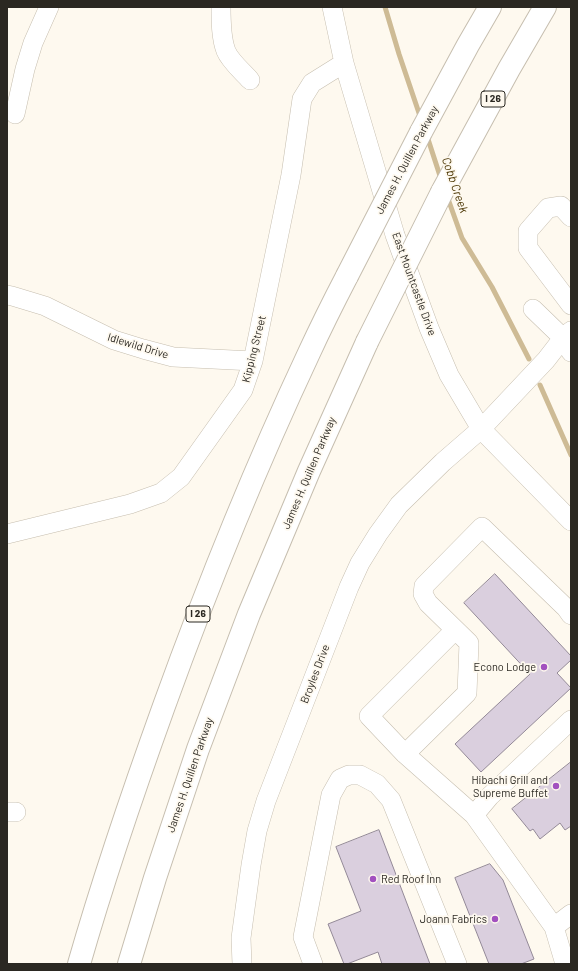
<!DOCTYPE html>
<html>
<head>
<meta charset="utf-8">
<style>
  body { margin:0 }
  #map { position:relative; width:578px; height:971px; overflow:hidden; background:#fef9ef; font-family:Barlow,sans-serif }
  canvas { display:block }
  .frame { position:absolute; inset:0; border:8px solid #2b2822; pointer-events:none }
</style>
</head>
<body>
<div id="map">
<canvas width="578" height="971"></canvas>
<div class="frame"></div>
</div>
<script>
const context = document.querySelector('canvas').getContext('2d');
context.lineJoin = 'round';
function trace(path, color, width, dash) {
  context.strokeStyle = color;
  context.lineWidth = width;
  context.lineCap = dash ? 'butt' : 'round';
  context.setLineDash(dash || []);
  context.stroke(path);
}
function fillPath(path, color) {
  context.fillStyle = color;
  context.fill(path, 'evenodd');
}
function label(font, color, halo, rows, align = 'center') {
  context.font = font + ' Barlow,sans-serif';
  context.lineWidth = 3.5;
  context.setLineDash([]);
  context.textBaseline = 'middle';
  context.strokeStyle = halo;
  context.fillStyle = color;
  for (const [text, x, y, turn = 0] of rows) {
    context.save();
    context.translate(x, y);
    context.rotate((+turn || 0) * Math.PI / 180);
    context.textAlign = isNaN(turn) ? turn : align;
    if (halo) context.strokeText(text, 0, 0);
    context.fillText(text, 0, 0);
    context.restore();
  }
}
trace(new Path2D(`
  M385 7 399 54 421 119
  M427 136 441 179
  M447 196 462 238 492 287 529 359
  M540 385 571 455`), '#cebb95', 5);
const building = new Path2D(`
  M495 574 571 656V660L557 673 571 688 481 772 455 744 530 674 464 603Z
  M571 762V826L565 830 560 823 540 839 533 829 530 831 512 809Z
  M379 830 430 964H382L378 952 347 964H344L328 924 361 911 336 847Z
  M490 864 503 880 534 959 521 964H489L455 878Z`);
fillPath(building, '#dacfde');
trace(building, '#938997', 1);
const minor = new Path2D(`
  M221 7C221 21 221 38 226 51 230 61 243 72 250 80
  M332 7 344 63 395 235 429 328 449 375 481 429 571 521
  M15 114 25 69 33 43 49 7
  M571 217 561 206 548 208 528 231V248L571 305
  M7 295 12 296 45 306 114 340 143 349 173 357 253 361
  M533 309 563 338 571 352
  M7 534 130 504 161 493 181 477 243 390 253 361 291 175 302 99 312 83 344 63
  M455 630 369 716 405 754 474 815 554 927 565 964
  M405 754 467 693 469 643 428 603 423 594 424 586 482 527 566 608 571 615
  M7 812H16
  M474 815 490 796 571 720
  M554 927 571 914
  M242 964 241 938 251 865 257 831 266 801 349 587 360 563 378 534 399 505 443 462 481 429 546 360 563 338 571 331
  M313 964 303 937 331 795 340 779 349 775H360L377 784 391 800 457 964`);
const highway = new Path2D(`
  M421 132 468 45 490 7
  M442 192 509 69 545 7
  M79 964C104 877 133 792 164 706 207 587 255 468 309 353 321 327 334 301 347 276
  M129 964 155 878 198 749 249 614 309 471 367 342`);
trace(minor, '#c6beaf', 20);
trace(highway, '#c6beaf', 24);
trace(minor, '#fff', 19);
trace(highway, '#fff', 22);
const highwayBridge = new Path2D(`
  M347 276 421 132
  M367 342 442 192`);
trace(highwayBridge, '#c6beaf', 24, []);
trace(highwayBridge, '#fff', 22);
for (const [x, y, r, color] of [
  [544,667,4,"#a250bf"],
  [556,786,4,"#a250bf"],
  [373,879,4,"#a250bf"],
  [495,919,4,"#a250bf"]
]) {
  const dot = new Path2D();
  dot.arc(x, y, r, 0, 2 * Math.PI);
  context.fillStyle = color;
  context.fill(dot);
  trace(dot, '#fef9ef', 1.5);
}
for (const [x, y, w] of [
  [493,99,24],
  [198,614,24]
]) {
  const box = new Path2D();
  box.roundRect(x - w / 2, y - 8, w, 16, 3);
  context.fillStyle = '#fef9ef';
  context.fill(box);
  trace(box, '#2b2822', 1);
}
label('bold 10px', '#2b2822', null, [
  ["I 26",493,99],
  ["I 26",198,614]
]);
label('11px', '#2b2822', '#fef9ef', [
  ["James H. Quillen Parkway",407,160,-62],
  ["East Mountcastle Drive",414,284,70],
  ["Idlewild Drive",138,346,17],
  ["Kipping Street",254,349,-76],
  ["James H. Quillen Parkway",309,473,-67],
  ["Broyles Drive",315,674,-69],
  ["James H. Quillen Parkway",190,775,-71]
]);
label('11px', '#2b2822', '#fef9ef', [
  ["Econo Lodge",536,667],
  ["Hibachi Grill and",548,780],
  ["Supreme Buffet",548,793],
  ["Red Roof Inn",381,879,"left"],
  ["Joann Fabrics",487,919]
], 'right');
label('italic 12px', '#4d3806', '#fef9ef', [
  ["Cobb Creek",455,185,71]
]);
</script>
</body>
</html>
